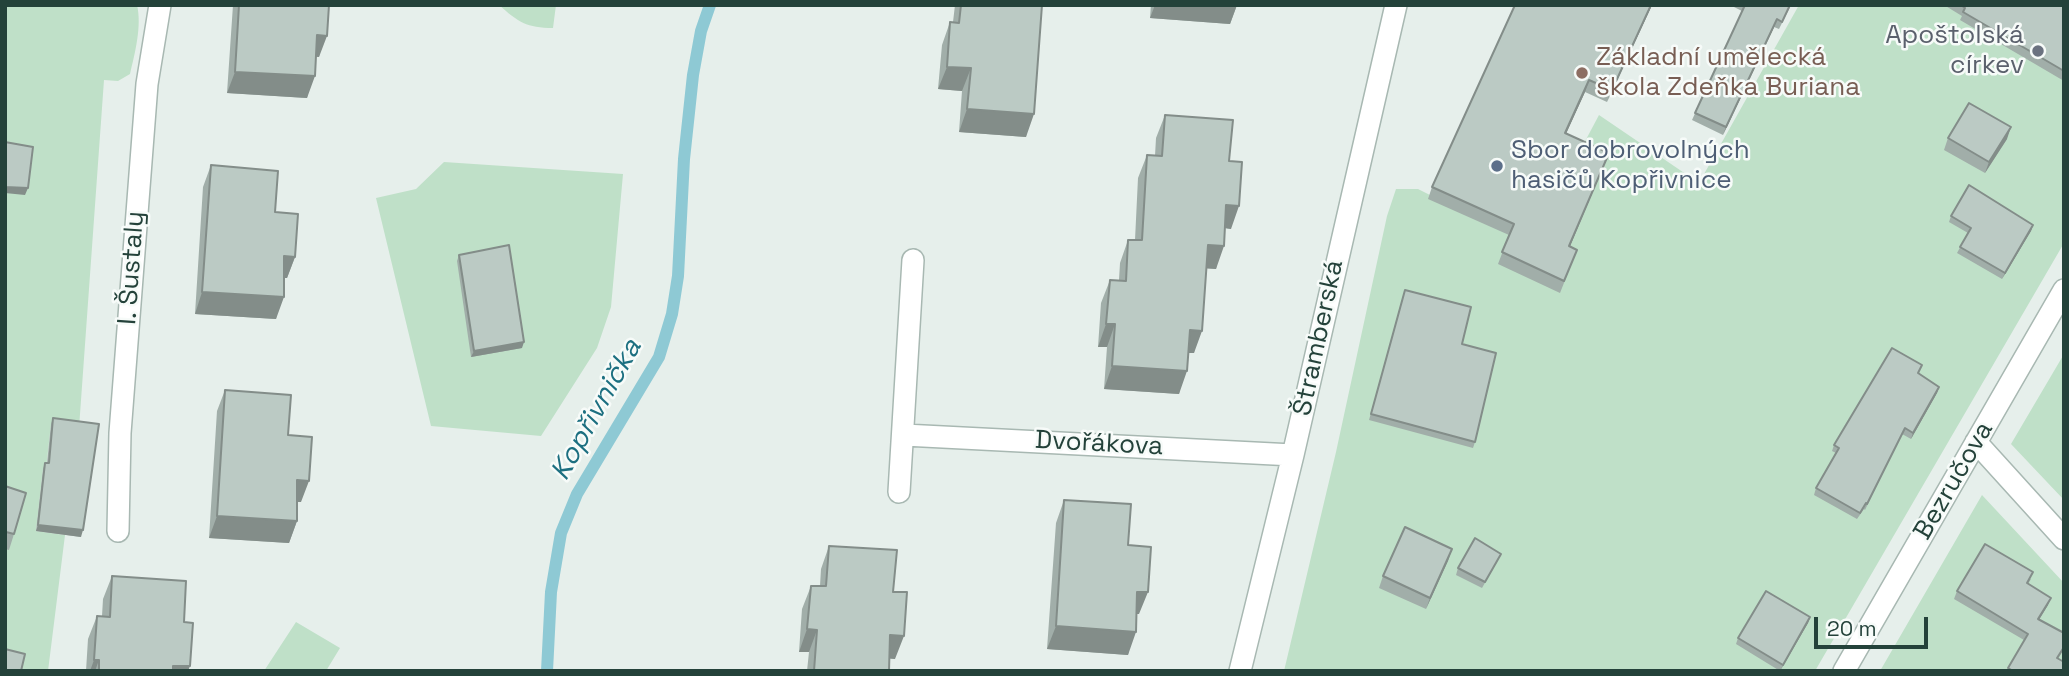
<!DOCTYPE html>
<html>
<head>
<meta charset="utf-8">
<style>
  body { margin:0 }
  #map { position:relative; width:2069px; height:676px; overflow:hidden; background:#e6efeb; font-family:"Space Grotesk",sans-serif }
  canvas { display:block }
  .frame { position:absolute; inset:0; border:7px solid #24423a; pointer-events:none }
  .scale { position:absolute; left:1814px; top:617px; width:114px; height:32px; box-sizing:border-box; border:4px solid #24423a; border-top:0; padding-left:9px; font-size:21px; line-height:24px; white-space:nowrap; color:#24423a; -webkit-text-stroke:5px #f7fbf9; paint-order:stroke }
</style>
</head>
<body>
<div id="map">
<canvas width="2069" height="676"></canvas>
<div class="frame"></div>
<div class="scale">20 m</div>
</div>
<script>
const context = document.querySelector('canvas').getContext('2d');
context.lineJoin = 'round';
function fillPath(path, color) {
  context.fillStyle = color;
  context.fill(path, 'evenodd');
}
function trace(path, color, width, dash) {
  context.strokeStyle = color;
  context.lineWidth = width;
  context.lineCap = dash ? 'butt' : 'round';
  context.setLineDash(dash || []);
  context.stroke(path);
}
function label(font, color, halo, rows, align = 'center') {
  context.font = font + ' "Space Grotesk",sans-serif';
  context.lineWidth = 5;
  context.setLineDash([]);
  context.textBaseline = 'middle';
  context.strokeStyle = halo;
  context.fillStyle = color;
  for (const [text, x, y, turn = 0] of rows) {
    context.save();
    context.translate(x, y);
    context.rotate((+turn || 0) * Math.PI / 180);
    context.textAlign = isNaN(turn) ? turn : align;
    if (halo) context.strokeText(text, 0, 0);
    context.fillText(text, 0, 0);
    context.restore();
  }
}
fillPath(new Path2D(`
  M5 5H137C142 26 135 53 130 74L118 81 104 80 79 428 51 424 46 469H43L36 531 65 535 48 671H5Z
  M499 5H556L553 28C527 28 518 22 499 5Z
  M1799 5H2064V243L1815 671H1284L1336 452 1387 216 1396 189H1418L1430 195 1429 199 1582 147 1599 115 1699 183Z
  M444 162 623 174 611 307 597 348 541 436 431 426 376 198 416 189Z
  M2064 354V500L2011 444Z
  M1982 495 2064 583V671H1880Z
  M296 622 340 648 326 671H264Z`), '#bfe0c8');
trace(new Path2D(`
  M547 671 551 592 561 533 577 494 659 357 672 314 678 276 684 159 693 75 701 31 710 5`), '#8ec9d4', 12);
const minor = new Path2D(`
  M904 435 1293 455
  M1976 442 2064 539
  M899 492 913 260
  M118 531 120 433 147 84 160 5
  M1240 671 1293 455 1396 5
  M1844 671 2064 290`);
trace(minor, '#a8b8b2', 24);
trace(minor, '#fff', 21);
fillPath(new Path2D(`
  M233 5H329L319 57H316L307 98 227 93Z
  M955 5H1042L1026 137 959 132 962 91 938 89 942 45 950 22H953Z
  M1151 5H1237L1230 24 1150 18Z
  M1652 5 1607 102 1585 92 1566 133 1604 165 1570 246 1577 250 1560 293 1498 264 1509 235 1428 199 1432 187Z
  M1730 5H1791L1779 29 1774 27 1723 135 1692 120 1742 11Z
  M1944 5H2064V81L1960 20 1962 16Z
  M1165 115 1229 161 1231 229 1225 228 1216 269 1206 268 1194 353H1188L1179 394 1104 389 1107 347H1098L1101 303 1110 280H1119L1120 263 1128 240H1135L1138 178 1147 155 1155 156 1156 138Z
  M1948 138 2007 139 1985 173 1944 150Z
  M211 165 275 212 295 257 287 278H284L276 319 195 314 203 187Z
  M1951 216 2033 225 2031 231 2002 279 1957 253 1968 233 1949 222Z
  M459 255 522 348 471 357 457 261Z
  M1403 296 1462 344 1475 442 1473 448 1369 420Z
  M1918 374 1939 387 1937 393 1911 439 1902 434 1865 510 1864 509 1857 519 1814 495 1816 488 1836 453 1832 451 1834 445Z
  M225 390 288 435 301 502H297V521L289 543 209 538 217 411Z
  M53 418 81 537 36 531 43 469 45 463H47L51 424Z
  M5 486 14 534 9 550 5 549Z
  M1064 500 1128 545 1139 614H1136L1128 655 1047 649 1056 523Z
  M829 546 893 592 895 659 889 658V671H807L809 652H799L802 609 811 586H820L821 569Z
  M1452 549 1426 609 1379 588 1383 576Z
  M1498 560 1482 588 1456 575 1458 568Z
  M112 576 188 671H86L88 639 97 616H102L103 599Z
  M2031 579 2028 584 2048 605 2039 620 2064 633V649L2058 659 2064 671H2007L2024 640 1954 599 1957 591Z
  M1810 617 1808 623 1780 671 1736 644 1738 638Z`), '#a1aea9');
fillPath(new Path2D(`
  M1155 5H1237L1230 24 1150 18Z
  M1651 5H1652L1607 102 1612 90Z
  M1777 19 1774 27 1723 135 1726 127Z
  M317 35 327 36 319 57 310 56Z
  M947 67 971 68 962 91 938 89Z
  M235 72 315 76 307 98 227 93Z
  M1589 80 1585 92 1561 145 1565 133Z
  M967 109 1034 114 1026 137 959 132Z
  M2011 127 2007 139 1985 173 1989 162Z
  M1609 153 1604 165 1565 258 1569 246Z
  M5 187 28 188 25 195 5 193Z
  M1226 205 1239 206 1231 229 1218 227Z
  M2033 225 2031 231 2002 279 2005 273Z
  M1208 245 1224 246 1216 269 1200 268Z
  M284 256 295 257 287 278H276Z
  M202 292 284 297 276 319 195 314Z
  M1106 324H1115L1107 347H1098Z
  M1190 330 1202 331 1194 353H1181Z
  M524 342 522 348 471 357 474 351Z
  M1112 366 1187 371 1179 394 1104 389Z
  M1939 387 1937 393 1911 439 1913 433Z
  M297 480 309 481 301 502H289Z
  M217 516 297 521 289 543 209 538Z
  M38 525 83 530 81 537 36 531Z
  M1452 549 1448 561 1426 609 1430 598Z
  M1137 592H1148L1139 614H1129Z
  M2051 598 2048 605 2035 626 2038 619Z
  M1810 617 1808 623 1780 671 1783 665Z
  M1056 626 1136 632 1128 655 1047 649Z
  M807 629 817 630 809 652H799Z
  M890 635 904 636 895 659 882 658Z
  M94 660H99L95 671H90Z
  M173 666H190L188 671H171Z`), '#838d89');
const building = new Path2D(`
  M239 5H329L327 36 317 35 315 76 235 72Z
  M961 5H1042L1034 114 967 109 971 68 947 67 950 22 959 23Z
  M1515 5H1651L1612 90 1589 80 1565 133 1609 153 1569 246 1577 250 1564 281 1502 252 1514 224 1432 187Z
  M1745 5H1790L1782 22 1777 19 1726 127 1695 113Z
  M1961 5H2064V71L1963 12 1965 8Z
  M1969 103 2011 127 1989 162 1948 138Z
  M1165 115 1233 120 1229 161 1242 162 1239 206 1226 205 1224 246 1208 245 1202 331 1190 330 1187 371 1112 366 1115 324H1106L1110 280 1126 281 1128 240H1142L1147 155 1162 156Z
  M5 142 33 147 28 188 5 187Z
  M211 165 278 171 275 212 298 214 295 257 284 256V297L202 292Z
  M1969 185 2033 225 2005 273 1960 247 1971 228 1951 216Z
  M509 245 524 342 474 351 459 255Z
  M1405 290 1471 307 1462 344 1496 353 1475 442 1371 414Z
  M1892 348 1922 365 1918 373 1939 387 1913 433 1905 428 1867 504 1866 503 1860 513 1816 488 1839 448 1834 445Z
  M225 390 291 395 288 435 312 437 309 481 297 480V521L217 516Z
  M53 418 99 424 83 530 38 525 45 463H49Z
  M5 486 26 493 14 534 6 532 5 535Z
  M1064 500 1131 504 1128 545 1151 547 1148 592H1137L1136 632 1056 626Z
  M1405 527 1452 549 1430 598 1383 576Z
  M1475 538 1501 554 1485 582 1458 568Z
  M1985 544 2033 572 2027 583 2051 598 2038 619 2064 633V647L2057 658 2064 662V671H2013L2008 668 2028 634 1957 591Z
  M829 546 897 550 893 592H907L904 636 890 635 889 671H814L817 630 807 629 811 586H826Z
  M112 576 186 581 184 622 193 623 190 666H173V671H99V660H94L97 616 110 617Z
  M1766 591 1810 617 1783 665 1738 638Z
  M5 649 25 654 21 671H5Z`);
fillPath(building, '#bbcac4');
trace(building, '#838d89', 2);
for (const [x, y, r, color] of [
  [2038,51,7,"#6b7280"],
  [1582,73,7,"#8d6e63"],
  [1497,166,7,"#5c6f8a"]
]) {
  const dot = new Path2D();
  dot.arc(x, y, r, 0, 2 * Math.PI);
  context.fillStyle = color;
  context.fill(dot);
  trace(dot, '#f7fbf9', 2.5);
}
label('26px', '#5b616d', '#f7fbf9', [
  ["Apoštolská",2024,36],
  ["církev",2024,66]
], 'right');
label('26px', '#785e54', '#f7fbf9', [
  ["Základní umělecká",1596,58],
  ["škola Zdeňka Buriana",1596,88]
], 'left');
label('26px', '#4e5e75', '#f7fbf9', [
  ["Sbor dobrovolných",1511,151],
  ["hasičů Kopřivnice",1511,181]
], 'left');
label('26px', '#24423a', '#f7fbf9', [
  ["I. Šustaly",132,268,-86],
  ["Štramberská",1319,338,-78],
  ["Dvořákova",1099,444,3],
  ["Bezručova",1954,481,-60]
]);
label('italic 28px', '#1c6f80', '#f7fbf9', [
  ["Kopřivnička",597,410,-61]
]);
</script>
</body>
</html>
